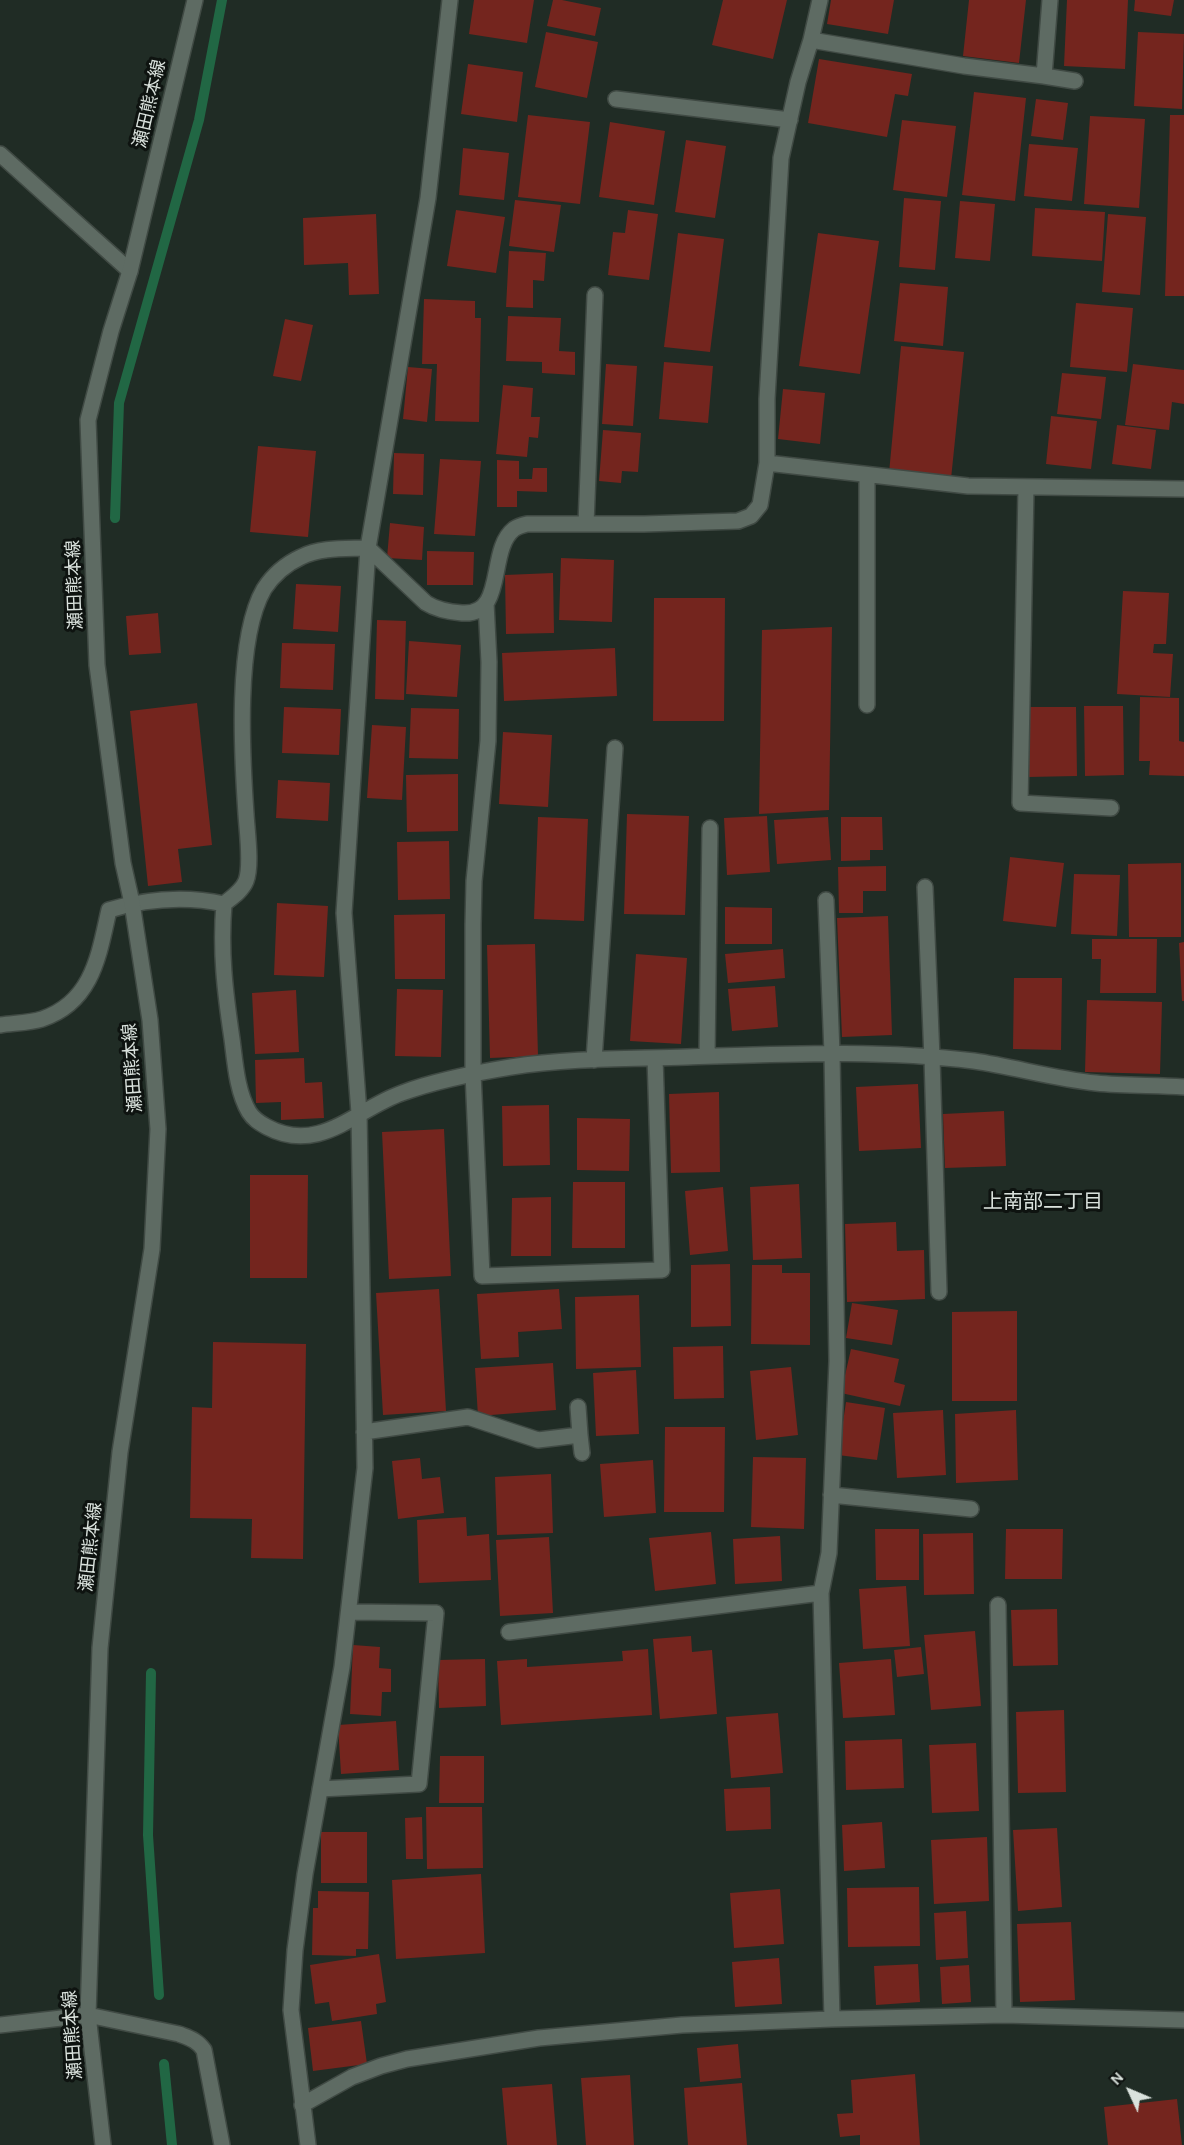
<!DOCTYPE html>
<html>
<head>
<meta charset="utf-8">
<style>
  body { margin:0 }
  #map { position:relative; width:1184px; height:2145px; overflow:hidden; background:#202c25; font-family:Karla,sans-serif }
  canvas { display:block }
  .north { position:absolute; left:1100px; top:2061px; width:60px; height:60px; -webkit-text-stroke:4px #0e1310; paint-order:stroke; rotate:314deg; font-size:16px; font-weight:700; line-height:24px; text-align:center; color:#dae2dd }
  .north::after { content:''; display:block; margin:auto; width:21px; height:27px; background:#dae2dd; clip-path:polygon(50% 0,100% 100%,50% 72%,0 100%) }
</style>
</head>
<body>
<div id="map">
<canvas width="1184" height="2145"></canvas>
<div class="north">N</div>
</div>
<script>
const context = document.querySelector('canvas').getContext('2d');
context.lineJoin = 'round';
function trace(path, color, width, dash) {
  context.strokeStyle = color;
  context.lineWidth = width;
  context.lineCap = dash ? 'butt' : 'round';
  context.setLineDash(dash || []);
  context.stroke(path);
}
function fillPath(path, color) {
  context.fillStyle = color;
  context.fill(path, 'evenodd');
}
function label(font, color, halo, rows, align = 'center') {
  context.font = font + ' Karla,"Noto Sans JP",sans-serif';
  context.lineWidth = 6;
  context.setLineDash([]);
  context.textBaseline = 'middle';
  context.strokeStyle = halo;
  context.fillStyle = color;
  for (const [text, x, y, turn = 0] of rows) {
    context.save();
    context.translate(x, y);
    context.rotate((+turn || 0) * Math.PI / 180);
    context.textAlign = isNaN(turn) ? turn : align;
    if (halo) context.strokeText(text, 0, 0);
    context.fillText(text, 0, 0);
    context.restore();
  }
}
trace(new Path2D(`
  M115 518 119 403 199 120 222 0
  M151 1673 148 1835 159 1995
  M164 2064 172 2145`), '#216744', 10);
fillPath(new Path2D(`
  M474 0H534L527 43 469 34Z
  M553 0H562L601 8 595 36 547 26Z
  M723 0H787L773 59 712 45Z
  M831 0H894L888 34 827 24Z
  M969 0H1026L1019 63 963 56Z
  M1067 0H1128L1125 69 1064 66Z
  M1135 0H1174L1171 16 1134 11Z
  M546 32 598 42 587 98 535 87Z
  M1138 32 1184 34 1182 109 1134 106Z
  M819 59 912 74 908 96 895 94 887 137 808 123Z
  M468 64 523 72 517 122 461 114Z
  M974 92 1026 98 1015 201 962 195Z
  M1036 99 1068 103 1063 140 1031 136Z
  M528 115 590 122 580 204 518 197Z
  M1170 115H1184V296H1165Z
  M1090 116 1145 119 1139 208 1084 204Z
  M902 120 956 126 947 197 893 190Z
  M610 122 665 131 654 205 599 197Z
  M686 140 726 146 715 218 675 212Z
  M1029 144 1078 148 1072 201 1024 196Z
  M463 148 509 153 504 200 459 195Z
  M904 198 941 201 935 270 899 267Z
  M515 200 561 205 554 252 509 246Z
  M960 201 995 204 990 261 955 258Z
  M1035 208 1105 212 1102 261 1032 256Z
  M456 210 505 217 496 273 447 266Z
  M628 210 658 214 649 280 608 275 613 232 625 233Z
  M376 214 379 294 349 295 348 263 304 265 303 218Z
  M1108 214 1146 217 1140 295 1102 292Z
  M678 233 724 239 710 352 664 347Z
  M818 233 879 241 860 374 799 366Z
  M509 251 546 253 544 281 533 280V308L506 307Z
  M900 283 948 287 943 346 894 341Z
  M424 299 475 301V318H481L479 422 435 421 437 364H422Z
  M1076 303 1133 308 1127 372 1070 367Z
  M508 316 561 318 559 351 575 352V375L542 373V362L506 361Z
  M285 319 313 325 301 381 273 376Z
  M901 346 964 352 951 479 889 473Z
  M664 362 713 366 708 423 659 419Z
  M606 364 637 366 633 426 602 424Z
  M1133 364 1184 370V404L1172 402 1169 430 1125 425Z
  M408 367 432 369 427 422 403 419Z
  M1062 373 1106 377 1101 419 1057 414Z
  M503 385 533 388 531 417H540L538 438 529 437 527 457 496 454Z
  M783 389 825 393 820 444 778 439Z
  M1051 416 1097 421 1091 469 1046 464Z
  M1117 425 1156 430 1151 469 1112 464Z
  M603 430 641 433 638 472 622 471 621 483 599 481Z
  M258 446 316 451 308 537 250 532Z
  M394 453 424 454 423 495 393 494Z
  M440 459 481 461 475 536 434 534Z
  M497 460 519 461V479H532L533 468H547V492L517 491V507H497Z
  M390 523 424 527 422 560 387 558Z
  M427 551 474 552 473 585H427Z
  M561 558 614 560 612 622 559 620Z
  M553 573 554 633 506 634 505 575Z
  M296 584 341 586 338 632 293 629Z
  M1123 591 1169 593 1166 644H1154L1153 653 1173 654 1170 697 1117 694Z
  M654 598H725L724 721H653Z
  M158 613 161 653 129 655 126 616Z
  M377 620 406 621 404 700 375 699Z
  M832 627 829 810 759 814 762 630Z
  M409 641 461 645 457 697 406 694Z
  M282 643 335 644 333 690 280 688Z
  M615 648 617 696 504 701 502 653Z
  M1140 697 1179 698V741L1184 742V776L1149 775 1150 761H1139Z
  M197 703 212 845 178 849 182 882 148 886 130 711Z
  M1084 706H1123L1124 775 1085 776Z
  M284 707 341 709 339 755 282 753Z
  M1027 707H1076L1077 776 1028 777Z
  M411 708 459 709 458 759 409 758Z
  M372 725 406 727 402 800 367 798Z
  M503 732 552 735 548 807 499 804Z
  M458 774V831L407 832 406 775Z
  M278 780 330 783 328 821 276 818Z
  M627 814 689 816 685 915 624 914Z
  M767 816 770 872 727 875 724 818Z
  M538 817 588 819 584 921 534 919Z
  M828 817 831 860 777 864 774 820Z
  M841 817H882L883 850H870V860L841 861Z
  M449 841 450 899 398 900 397 842Z
  M1010 857 1064 863 1056 927 1003 921Z
  M1181 863V937H1129L1128 864Z
  M886 866V891H863V913H839L838 867Z
  M1074 874 1120 875 1117 936 1071 934Z
  M277 903 328 906 324 977 274 975Z
  M725 907 772 908V944H725Z
  M445 914V979H395L394 915Z
  M888 916 892 1035 842 1037 837 918Z
  M1092 939H1157L1156 993H1100L1101 959H1092Z
  M1184 942V1001H1182L1179 943Z
  M535 944 538 1056 490 1058 487 945Z
  M783 949 785 978 728 983 725 954Z
  M636 954 687 958 681 1044 630 1041Z
  M1014 978H1062L1061 1050 1013 1049Z
  M775 986 778 1027 732 1031 728 989Z
  M397 989 443 990 441 1057 395 1056Z
  M296 990 299 1052 255 1054 252 993Z
  M1087 1000 1162 1002 1160 1074 1085 1072Z
  M304 1058 305 1083 322 1082 324 1118 281 1120V1102L256 1103 255 1060Z
  M918 1084 921 1148 859 1151 856 1087Z
  M719 1092 720 1172 671 1173 669 1094Z
  M549 1105 550 1165 503 1166 502 1106Z
  M1004 1111 1006 1166 945 1168 943 1114Z
  M577 1118 630 1119 629 1171 577 1170Z
  M444 1129 451 1276 389 1279 382 1132Z
  M250 1175H308L307 1278H250Z
  M573 1182H625V1248H572Z
  M799 1184 802 1258 753 1260 750 1187Z
  M723 1187 728 1251 690 1255 685 1191Z
  M551 1197V1256H511L512 1198Z
  M896 1222 897 1251 924 1250 925 1299 847 1302 845 1224Z
  M730 1264 731 1326 691 1327V1265Z
  M752 1265H782V1273H810V1345L751 1344Z
  M439 1289 446 1411 383 1415 376 1293Z
  M559 1289 562 1329 518 1332 519 1357 481 1359 477 1294Z
  M639 1295 641 1367 576 1369 575 1297Z
  M852 1303 898 1310 892 1345 846 1338Z
  M1017 1311V1401H952V1312Z
  M213 1342 306 1344 303 1559 251 1558 252 1519 190 1518 192 1407 212 1408Z
  M723 1346 724 1398 674 1399 673 1347Z
  M851 1349 899 1359 894 1382 905 1385 900 1406 841 1393Z
  M553 1363 556 1410 478 1416 475 1368Z
  M791 1367 798 1435 756 1440 750 1371Z
  M636 1370 639 1434 596 1436 593 1373Z
  M846 1402 885 1408 877 1460 838 1455Z
  M943 1410 946 1475 897 1478 893 1413Z
  M1016 1410 1018 1480 956 1483 955 1414Z
  M665 1427H725L724 1512H664Z
  M753 1457 806 1458 804 1529 751 1527Z
  M420 1458 422 1479 440 1477 444 1513 398 1519 392 1461Z
  M653 1460 656 1513 604 1517 600 1464Z
  M551 1474 553 1533 497 1535 495 1477Z
  M466 1517 467 1536 489 1534 491 1580 419 1583 417 1520Z
  M875 1529H919V1580H876Z
  M1006 1529H1063L1062 1579H1005Z
  M711 1532 716 1584 655 1591 649 1538Z
  M973 1533 974 1594 924 1595 923 1534Z
  M780 1536 782 1581 735 1584 733 1539Z
  M549 1537 553 1613 500 1616 496 1540Z
  M906 1586 910 1646 863 1649 859 1589Z
  M1057 1609 1058 1665 1013 1666 1011 1610Z
  M975 1631 981 1706 931 1710 924 1635Z
  M691 1636 692 1652 712 1650 717 1714 660 1719 653 1639Z
  M353 1645 380 1647 379 1668 391 1669V1692H382L381 1716 350 1714Z
  M921 1647 924 1674 897 1677 894 1650Z
  M648 1649 652 1715 501 1725 497 1661 527 1659V1667L623 1661 622 1651Z
  M485 1659 486 1706 439 1708 438 1660Z
  M891 1659 895 1715 843 1718 839 1663Z
  M1064 1710 1066 1792 1018 1793 1016 1712Z
  M778 1713 783 1773 731 1778 726 1717Z
  M396 1721 399 1770 341 1774 338 1725Z
  M902 1739 904 1788 846 1790 845 1741Z
  M976 1743 979 1811 932 1813 929 1745Z
  M440 1756H484V1803H439Z
  M770 1787 771 1829 726 1831 724 1789Z
  M426 1807H482L483 1868 427 1869Z
  M422 1817 423 1859H406L405 1818Z
  M882 1822 885 1868 844 1871 842 1825Z
  M1057 1828 1062 1907 1018 1911 1013 1830Z
  M321 1832H367V1883H321Z
  M987 1837 989 1901 934 1904 931 1840Z
  M481 1874 485 1953 396 1959 392 1880Z
  M919 1887 920 1946 848 1947 847 1888Z
  M780 1889 784 1944 734 1948 730 1893Z
  M318 1891 369 1892 368 1949H356V1956L312 1955 313 1908H318Z
  M966 1911 968 1958 936 1960 934 1913Z
  M1071 1922 1075 2000 1020 2002 1017 1924Z
  M379 1954 386 2002 376 2004 377 2014 332 2021 329 2002 315 2004 310 1965Z
  M779 1958 782 2004 735 2007 732 1962Z
  M918 1964 920 2002 876 2005 874 1966Z
  M969 1965 971 2002 942 2004 940 1967Z
  M361 2021 367 2064 313 2071 308 2028Z
  M738 2044 741 2078 700 2082 697 2048Z
  M915 2074 920 2145H860V2135L840 2137 837 2114 853 2113 851 2080Z
  M630 2075 634 2145H586L581 2078Z
  M742 2083 747 2145H688L684 2088Z
  M552 2084 557 2145H507L502 2088Z
  M1177 2099 1182 2145H1108L1104 2107Z`), '#74251e');
const street = new Path2D(`
  M820 0 811 40 798 82 781 158 767 399V463L760 505 751 516 738 521 644 524H527C523 525 517 527 514 529 487 550 507 616 462 613 449 612 437 610 426 603L368 548C346 549 321 547 301 557 286 564 273 575 264 589 235 639 242 756 246 814 247 831 252 866 246 881 242 891 231 898 224 904 220 951 225 992 232 1039 235 1062 237 1092 249 1112 254 1120 260 1123 267 1127 320 1155 356 1109 402 1093 437 1080 474 1073 511 1067 569 1058 628 1059 687 1057 782 1054 880 1049 974 1061 1015 1067 1055 1079 1096 1083 1125 1086 1155 1085 1184 1087
  M811 40 964 66 1044 76 1050 0
  M1044 76 1075 81
  M616 99 790 120
  M0 154 130 271
  M767 463 968 486 1184 489
  M867 475V705
  M1026 487 1020 803 1111 808
  M586 524 595 295
  M486 603 489 662 488 741 474 881 473 925V1073L482 1276 662 1270 655 1058
  M925 887 932 1058 939 1292
  M826 900 832 1053 837 1361 829 1553 821 1593 832 2019
  M0 1025C13 1023 29 1023 42 1019 93 1002 99 954 109 910 146 899 186 896 224 904
  M707 1056 710 828
  M594 1060 615 748
  M364 1432 468 1417 538 1440 580 1435 578 1407
  M580 1435 582 1453
  M831 1495 971 1509
  M998 1605 1004 2015
  M509 1632 821 1593
  M320 1789 419 1784 436 1613 350 1612
  M302 2105 352 2077 381 2066 407 2059 539 2038 682 2025 832 2019 1004 2015 1184 2020
  M308 2145 291 2010 295 1950 305 1874 342 1667 365 1468 359 1113 344 913 368 548 428 198 450 0`);
const secondary = new Path2D(`
  M0 2025 88 2015 179 2034C189 2038 197 2040 204 2050L222 2145
  M103 2145 88 2015 100 1648 120 1452 152 1249 158 1129 150 1020 132 903 123 863 97 665 88 420 111 331 130 271 195 0`);
trace(street, '#404a44', 18);
trace(secondary, '#404a44', 18);
trace(street, '#5e6b63', 15);
trace(secondary, '#5e6b63', 15);
label('18px', '#dae2dd', '#0e1310', [
  ["瀬田熊本線",150,104,-77],
  ["瀬田熊本線",75,585,-92],
  ["瀬田熊本線",133,1068,-94],
  ["瀬田熊本線",91,1547,-84],
  ["瀬田熊本線",73,2035,-94]
]);
label('20px', '#dae2dd', '#0e1310', [
  ["上南部二丁目",1043,1202]
]);
</script>
</body>
</html>
